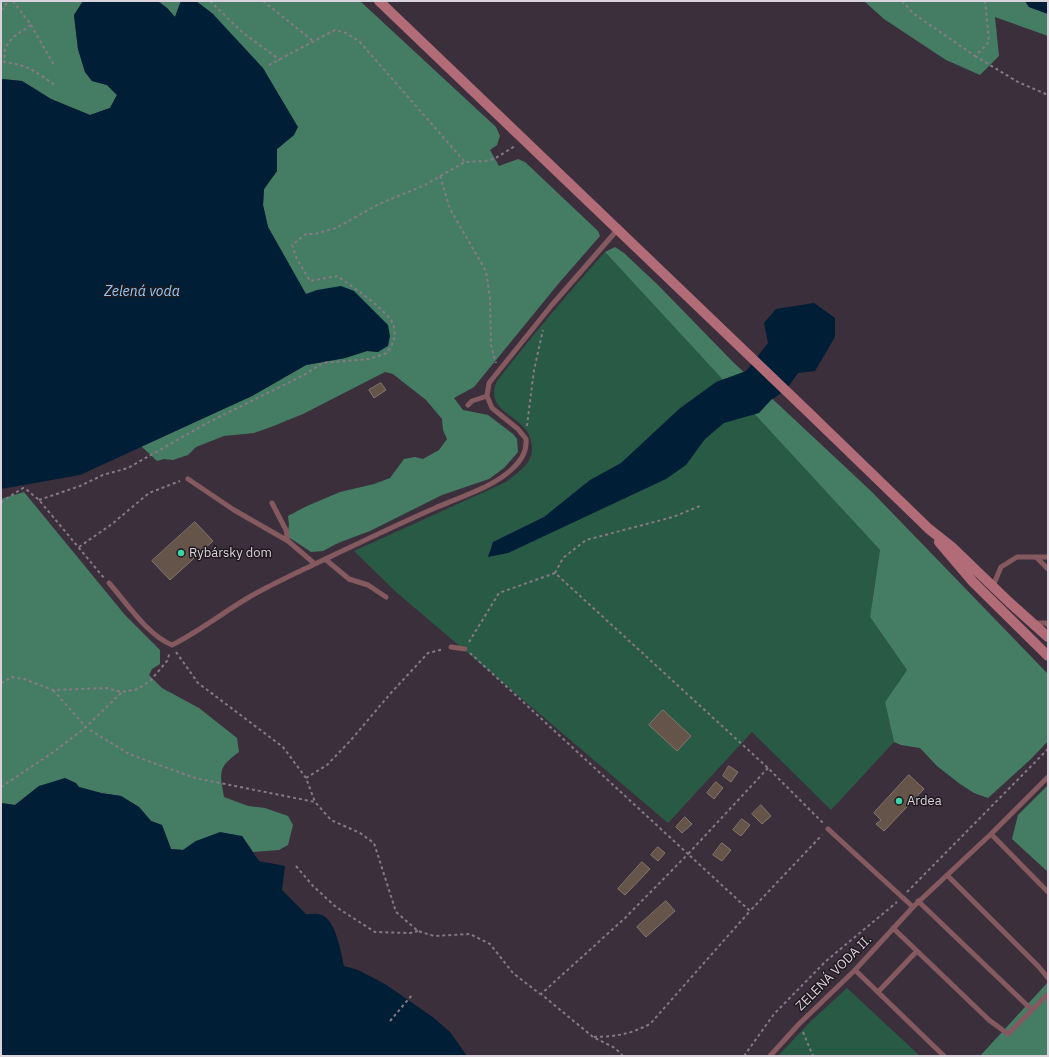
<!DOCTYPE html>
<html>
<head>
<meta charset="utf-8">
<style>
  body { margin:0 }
  #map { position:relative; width:1049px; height:1057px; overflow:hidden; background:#3c2f3c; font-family:"IBM Plex Sans",sans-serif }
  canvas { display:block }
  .frame { position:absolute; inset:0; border:2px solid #dbd3db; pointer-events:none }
</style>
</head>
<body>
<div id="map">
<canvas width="1049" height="1057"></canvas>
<div class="frame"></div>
</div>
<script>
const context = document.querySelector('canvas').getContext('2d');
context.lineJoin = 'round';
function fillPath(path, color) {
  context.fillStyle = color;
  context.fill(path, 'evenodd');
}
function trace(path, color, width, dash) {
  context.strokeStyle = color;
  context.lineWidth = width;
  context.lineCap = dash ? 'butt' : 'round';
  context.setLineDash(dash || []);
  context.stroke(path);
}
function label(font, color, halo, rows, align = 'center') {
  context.font = font + ' "IBM Plex Sans",sans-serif';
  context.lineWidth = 3;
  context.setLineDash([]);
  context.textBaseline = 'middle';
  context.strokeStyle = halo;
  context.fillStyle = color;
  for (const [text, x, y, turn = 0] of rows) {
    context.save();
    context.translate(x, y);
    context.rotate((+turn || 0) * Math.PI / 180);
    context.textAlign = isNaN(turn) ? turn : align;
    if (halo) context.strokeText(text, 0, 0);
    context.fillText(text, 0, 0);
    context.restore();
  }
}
fillPath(new Path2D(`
  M605 252 880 550 870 617 907 670 885 702 894 742 831 810 752 732 668 823 396 592 354 551 506 482C512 477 519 472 525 466 529 462 532 455 532 449 532 442 530 434 525 429 513 413 485 408 497 381 532 336 567 294 605 252Z
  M847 988 920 1056H778L809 1023Z`), '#285a45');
fillPath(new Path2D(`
  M1 1H83L74 15 78 49 85 72 92 81 107 85 117 95 110 108 90 115 51 99 22 81 1 79Z
  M158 1H181L175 17 167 8Z
  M196 1H360L496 127 500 136 497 145 490 150 499 166 518 159 525 162 598 231 600 236 559 283 474 387 454 398 463 410 488 415 513 434 517 439 518 452 504 468 489 479 442 495 370 531 338 543 323 551 311 552 287 536 289 525 288 516 307 506 340 492 374 484 390 478 404 459 415 457 423 459 439 450 447 439 443 430 442 419 426 400 393 374 385 372 303 414 271 427 254 433 224 436 196 447 188 455 173 460 164 459 157 461 141 446 252 396 306 365 345 358 367 351 379 352 317 290 306 295 268 227 263 205 264 189 277 171V149L294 135 213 14Z
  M864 1H1025L1029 7 1048 14V36L995 17 999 56 980 75 946 60 884 19Z
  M615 247 624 253 658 285 733 362 872 492 1048 674V741L1031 759 988 798 974 793 960 784 937 766 920 748 901 745 894 742 885 702 907 670 870 617 880 550 605 252Z
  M24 492 125 615 160 650V664L152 669 149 675 162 688 199 708 237 738 239 752C217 768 220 772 224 797L248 806 265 808 288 816 293 825 288 845 279 850 253 852 242 836 196 841 183 850 171 849 162 825 151 821 139 807 121 796 101 793 79 787 39 786 15 805 1 803V499Z
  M1048 785V872L1012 839 1018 815Z
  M1048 982V1056H980Z`), '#447d64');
fillPath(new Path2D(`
  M83 1H157L167 8 175 17 181 1H196L213 14 263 68 298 127 294 135 277 149V171L264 189 263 205 268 227 306 294 317 290 341 286 354 291 388 325 390 336 388 346 378 352 367 351 345 358 306 365 252 396 80 475 1 489V79L22 81 51 99 90 115 110 108 117 95 107 85 92 81 85 72 78 49 74 15Z
  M1025 1H1048V14L1029 7Z
  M814 303 835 318V337L815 371 798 373 786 390 771 400 759 413 724 423 705 439 686 465 666 479 508 553 488 557 493 542 544 517 590 480 621 463 679 409 716 382 746 371 768 343 764 323 776 309Z
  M65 778 76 783 79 787 101 793 121 796 139 807 151 821 162 825 171 849 183 850 196 841 220 832 242 836 259 861 285 866 282 890 306 914C311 914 318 913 322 915 336 921 341 952 344 966L358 970 385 984 434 1018 450 1032 467 1056H1V803L15 805 39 786Z`), '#001e36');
const building = new Path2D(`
  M381 383 386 390 374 398 369 390Z
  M195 522 213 541 170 580 152 561Z
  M663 710 691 736 677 751 649 725Z
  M729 766 738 772 731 782 723 776Z
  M909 775 924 789 884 831 876 824 881 820 874 813Z
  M716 782 723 788 714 799 707 793Z
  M761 805 771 816 762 824 752 814Z
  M685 817 692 824 682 833 676 827Z
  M742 819 750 825 741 836 733 830Z
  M722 843 731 850 722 861 713 855Z
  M658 847 665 853 658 861 651 855Z
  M642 862 650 869 625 895 618 889Z
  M666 901 675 911 646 937 637 927Z`);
fillPath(building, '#645449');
trace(building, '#88776b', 1);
trace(new Path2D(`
  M13 1 31 25 54 65
  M210 1 242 32 280 60
  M263 1 313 41
  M902 1 914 14 975 56 989 42 985 1
  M1 10 9 1
  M31 25 13 37 5 48 4 62C29 65 36 72 56 86
  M975 56 1018 82 1048 95
  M269 65 335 30 346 33 359 41 465 162
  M440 176 450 209 486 271 490 298 491 346 496 363
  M527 426 534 370 543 330
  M39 500 80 486 103 475 128 468 207 423 302 376 323 363 369 359 387 353C393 344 396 338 394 327 392 313 349 284 337 276L310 281 297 259 292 245 306 234H315L336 228 379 204 425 185 465 162 485 161 494 159 515 146
  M1 502 23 488 27 490 39 500 104 578
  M79 547 112 524 149 493 180 481
  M555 573 563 558 586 540 673 517 700 506
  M469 642 499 593 555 573 768 768 823 823
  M176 652 198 683 283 747 306 778 315 802
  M470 653 688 854 624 919 541 994 593 1037 615 1048 623 1056
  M1 683 12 677 24 679 53 690 106 688 122 692 138 689 151 680 167 661 170 652
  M53 690 86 727
  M90 730 129 754 195 778 315 802 331 820 360 833 374 843 396 912 418 931 434 936 470 934 490 944 513 973 540 994
  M768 768 688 854 750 911 822 835
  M306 778 327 765 351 740 390 694 428 653 444 649
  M1 787 55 751 86 727 122 692
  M296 866 313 886 336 907 375 932 410 933 418 931
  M907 892 1048 749
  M390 1021 412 995
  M803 1032 813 1056
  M594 1037C618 1036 628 1035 650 1024L750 911
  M744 1056 774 1014 826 961 897 902`), '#857a85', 2, [3, 3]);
trace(new Path2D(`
  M468 405 472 401 487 396
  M188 479 234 510 288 541 315 564C355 545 394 526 435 508 458 498 493 487 511 470 521 461 527 452 526 439L518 429 492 408 487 396 489 383 551 306 618 229
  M272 503 286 530 288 541
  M1036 557 1048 569
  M325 559 349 579 368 585 386 597
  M109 583C127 603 147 635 172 645 198 632 221 614 246 599 268 586 292 575 315 564
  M993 586 1001 567 1017 557H1048
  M1034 623H1046L1048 625
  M451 647 465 649
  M828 829 913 907
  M991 834 1048 892
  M947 875 1038 966 1048 978
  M893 928 989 1020 1008 1034 1032 1010 918 901
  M855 970 944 1056
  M878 992 917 951
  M1032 1010 1048 994
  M770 1056 799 1024 855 970 913 907 991 834 1048 777`), '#855960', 5);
trace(new Path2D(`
  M379 1 805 409 929 529 953 548 1009 602 1048 637
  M939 542 973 582 1048 656`), '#b26c78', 10);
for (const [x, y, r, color] of [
  [181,553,4,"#3cd4a4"],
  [899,801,4,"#3cd4a4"]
]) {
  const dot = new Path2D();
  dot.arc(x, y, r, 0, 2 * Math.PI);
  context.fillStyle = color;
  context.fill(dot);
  trace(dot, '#1f1a1f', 1.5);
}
label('13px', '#dbd3db', '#1f1a1f', [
  ["Rybársky dom",189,553],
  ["Ardea",907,801]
], 'left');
label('13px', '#dbd3db', '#1f1a1f', [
  ["ZELENÁ VODA II.",834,973,-45]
]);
label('italic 14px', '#94c7f4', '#1f1a1f', [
  ["Zelená voda",142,292]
]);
</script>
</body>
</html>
